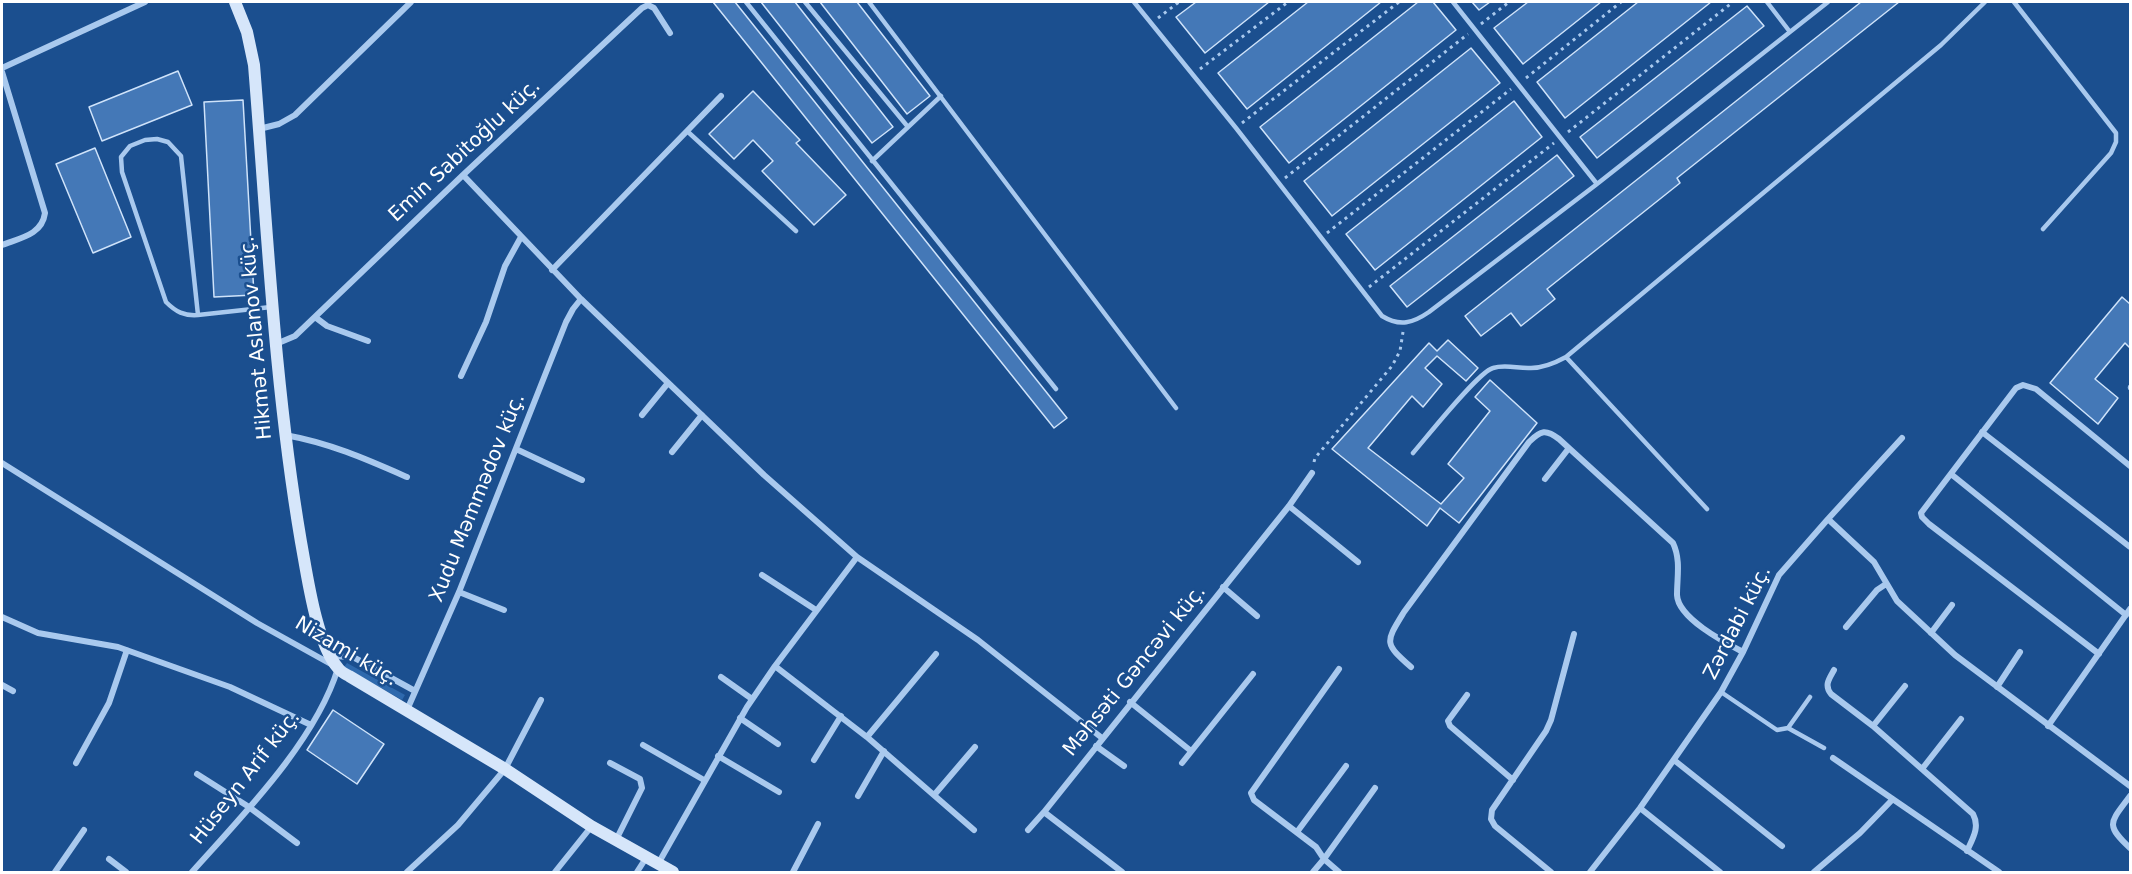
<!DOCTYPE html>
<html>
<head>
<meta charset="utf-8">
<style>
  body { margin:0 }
  #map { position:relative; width:2132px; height:874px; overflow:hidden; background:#1b4f8f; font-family:"DejaVu Sans",sans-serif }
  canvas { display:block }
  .frame { position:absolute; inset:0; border:3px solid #fff; pointer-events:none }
</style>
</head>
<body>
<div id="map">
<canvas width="2132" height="874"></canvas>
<div class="frame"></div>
</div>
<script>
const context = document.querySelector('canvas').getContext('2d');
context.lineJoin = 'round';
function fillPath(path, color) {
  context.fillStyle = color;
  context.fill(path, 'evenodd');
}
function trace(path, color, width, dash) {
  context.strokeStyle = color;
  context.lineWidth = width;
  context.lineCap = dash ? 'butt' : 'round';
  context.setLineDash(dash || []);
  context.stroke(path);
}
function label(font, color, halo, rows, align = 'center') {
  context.font = font + ' "DejaVu Sans",sans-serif';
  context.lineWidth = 5;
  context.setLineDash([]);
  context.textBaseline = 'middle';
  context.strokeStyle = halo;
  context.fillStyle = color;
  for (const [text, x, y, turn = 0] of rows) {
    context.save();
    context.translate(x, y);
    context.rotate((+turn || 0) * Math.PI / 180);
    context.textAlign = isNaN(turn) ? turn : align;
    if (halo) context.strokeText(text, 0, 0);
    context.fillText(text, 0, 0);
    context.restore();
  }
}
fillPath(new Path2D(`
  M347 663 405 695 402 700 344 667Z`), '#2e69ad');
const building = new Path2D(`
  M713 2H735L1067 418 1054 428Z
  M761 2H795L893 127 872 143Z
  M820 2H857L930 96 907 114Z
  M1196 2H1269L1205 53 1176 17Z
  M1308 2H1381L1247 109 1218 73Z
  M1418 2H1433L1456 30 1289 163 1260 127Z
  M1472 2H1490L1479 10Z
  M1528 2H1601L1523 64 1494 28Z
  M1638 2H1711L1565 118 1537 82Z
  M1861 2H1899L1677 178 1680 183 1547 289 1555 299 1521 326 1511 313 1481 336 1465 316Z
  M1747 6 1764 26 1597 158 1580 137Z
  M1471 48 1500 83 1332 216 1304 181Z
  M178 71 192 105 102 141 89 107Z
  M753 91 800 140 796 143 846 195 814 225 762 171 773 161 753 140 734 159 709 134Z
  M243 100 254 295 214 297 204 102Z
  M1514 101 1542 137 1375 270 1346 234Z
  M95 148 131 237 93 253 56 164Z
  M1557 155 1574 176 1407 307 1390 286Z
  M2122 297 2130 304V348L2125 343 2095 379 2118 398 2098 424 2050 383Z
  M1448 340 1478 368 1466 381 1437 356 1425 368 1442 384 1423 407 1412 396 1368 448 1441 504 1464 478 1448 464 1490 411 1475 397 1490 380 1537 423 1459 523 1440 508 1427 526 1332 449 1429 343 1437 351Z
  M333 710 384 744 357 784 307 750Z`);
fillPath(building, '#4478b7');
trace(building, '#cfe3fa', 1.5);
trace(new Path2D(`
  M1158 18 1179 2
  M1481 24 1509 2
  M1200 69 1288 2
  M1526 78 1621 2
  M1242 123 1399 2
  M1568 132 1733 2
  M1285 178 1468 34
  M1327 233 1511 89
  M1369 287 1554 143
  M1314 462 1315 458 1392 366 1400 351 1403 332`), '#a9c9ee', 3, [3, 4.5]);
trace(new Path2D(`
  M746 2 1056 389
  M805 2 908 127
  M869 2 1176 408
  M1134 2 1236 128 1382 316C1400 327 1413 323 1429 312L1597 184 1828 2
  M1453 2 1597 184
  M1767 2 1790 32
  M2014 2 2116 133V142L2111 153 2043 229
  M687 131 796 231
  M872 161 941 96
  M198 315 181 156 168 142 157 139 145 140 130 146 121 157 122 172 166 302C176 312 184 316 198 315L271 307
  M1566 357 1707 509
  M2130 387V388
  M1413 453C1427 437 1478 372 1493 368 1506 364 1519 369 1531 368 1544 368 1555 363 1566 357L1941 45 1985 2
  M1721 692 1777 730 1788 728 1824 748
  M1788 728 1810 697`), '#a9c9ee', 4.5);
trace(new Path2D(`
  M2 68 145 2
  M2 72 45 213C42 235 20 238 2 245
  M259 129 279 124 295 115 411 2
  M463 175 581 299 764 475 857 557 978 640 1102 738
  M552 270 721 96
  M315 317 327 326 368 341
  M276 344 295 336 463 175 642 8 648 5 654 8 670 33
  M461 376 486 322 505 266 521 237
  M642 415 668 383
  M1982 432 2130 547
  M285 435C330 443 366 459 407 477
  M516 449 582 480
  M672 452 702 415
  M2 463 257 623 338 668C316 741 242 816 192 872
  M1951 474 2126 615
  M1545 479 1569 448
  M1289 506 1358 562
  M1828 519 1902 438
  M762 575 816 610
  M1223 587 1257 616
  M459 592 504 610
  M2 617 38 633 118 647 230 687 311 725
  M1846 627 1877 590 1886 584
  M1931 633 1952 605
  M2099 654 1929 524 1922 517 1921 513 2016 388 2023 385 2036 389 2130 466
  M332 656 353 657 415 691
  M775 666 867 737 974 830
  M1411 667C1384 643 1385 643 1404 612L1529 442C1541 430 1546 429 1559 439L1673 543C1681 560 1677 577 1677 595 1678 618 1724 642 1743 652
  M1834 670C1829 679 1824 685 1831 694L1873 726 1973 814C1980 827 1973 838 1967 851
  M721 677 752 699
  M2 685 13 691
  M1997 687 2020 652
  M1467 695 1448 721 1450 726 1513 780
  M1130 702 1191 751
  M407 710 459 592 566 322 573 309 581 299
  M740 718 778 744
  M1873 726 1905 686
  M2048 726 2130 609
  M867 737 936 654
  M643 745 704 780
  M1096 746 1124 766
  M718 756 779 792
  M1833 758 1999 872
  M814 760 841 716
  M1674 760 1782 846
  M76 763 109 703 127 650
  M610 763 640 779 642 788 616 840
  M1182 763 1253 674
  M1922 769 1961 719
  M197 774 249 807 297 843
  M935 794 975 747
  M858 796 884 751
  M2130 796C2111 822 2104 824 2130 848
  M1640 808 1720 872
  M1028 830 1044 812
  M1297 832 1346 766
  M109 859 126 872
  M658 864 747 707 775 666 857 557
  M55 872 84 830
  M407 872 458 825 505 769 541 700
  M555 872 591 827
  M637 872 646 858
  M793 872 818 824
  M1122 872 1044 812 1289 506 1312 473
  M1313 872 1324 859 1316 847 1254 800 1251 793 1339 669
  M1339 872 1324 859 1375 788
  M1551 872 1495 826 1491 819 1492 810 1546 731 1551 720 1574 634
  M1590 872 1640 808 1721 692 1743 652 1779 575 1828 519 1874 562 1897 601 1955 655 2130 786
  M1814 872 1860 833 1892 800`), '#a9c9ee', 6);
trace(new Path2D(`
  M235 2 247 32 254 65C267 224 274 384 301 542 307 574 316 643 338 668 340 671 345 674 349 676L505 769 591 826 673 872`), '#d6e6fa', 12);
label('20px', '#fff', '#1b4f8f', [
  ["Emin Sabitoğlu küç.",465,151,-43],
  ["Hikmət Aslanov küç.",257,338,-95],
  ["Xudu Məmmədov küç.",478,498,-68],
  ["Zərdabi küç.",1738,623,-63],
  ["Nizami küç.",346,652,31],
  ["Məhsəti Gəncəvi küç.",1135,671,-51],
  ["Hüseyn Arif küç.",246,778,-52]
]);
</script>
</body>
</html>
